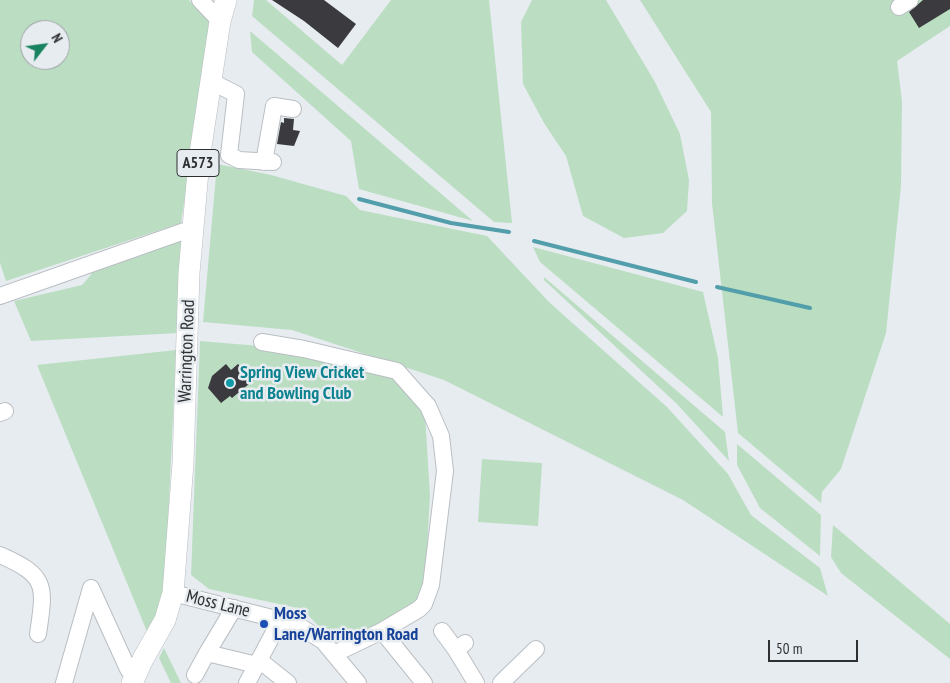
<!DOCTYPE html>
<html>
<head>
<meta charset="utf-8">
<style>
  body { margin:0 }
  #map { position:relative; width:950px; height:683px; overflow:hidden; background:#e7ecf1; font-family:"PT Sans Narrow",sans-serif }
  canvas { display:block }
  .north { position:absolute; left:20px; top:20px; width:50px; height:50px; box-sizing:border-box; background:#e7ecf1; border:1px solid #9da1a5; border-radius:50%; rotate:60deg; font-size:14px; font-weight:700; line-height:20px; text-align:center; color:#2f3032 }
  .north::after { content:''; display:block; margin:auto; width:18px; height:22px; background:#19835f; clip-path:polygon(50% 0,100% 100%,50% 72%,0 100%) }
  .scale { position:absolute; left:768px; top:640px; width:90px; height:22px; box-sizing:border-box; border:2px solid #2f3032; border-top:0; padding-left:6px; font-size:15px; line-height:18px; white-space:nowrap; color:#2f3032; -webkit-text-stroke:4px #e7ecf1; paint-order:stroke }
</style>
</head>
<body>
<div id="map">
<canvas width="950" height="683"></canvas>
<div class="north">N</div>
<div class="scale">50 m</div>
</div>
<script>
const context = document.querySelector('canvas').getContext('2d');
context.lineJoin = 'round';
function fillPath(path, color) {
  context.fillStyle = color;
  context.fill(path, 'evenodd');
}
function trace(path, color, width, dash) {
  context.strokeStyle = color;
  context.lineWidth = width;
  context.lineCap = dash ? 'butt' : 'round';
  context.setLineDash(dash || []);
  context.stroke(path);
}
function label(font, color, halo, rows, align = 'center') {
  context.font = font + ' "PT Sans Narrow",sans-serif';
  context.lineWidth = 5;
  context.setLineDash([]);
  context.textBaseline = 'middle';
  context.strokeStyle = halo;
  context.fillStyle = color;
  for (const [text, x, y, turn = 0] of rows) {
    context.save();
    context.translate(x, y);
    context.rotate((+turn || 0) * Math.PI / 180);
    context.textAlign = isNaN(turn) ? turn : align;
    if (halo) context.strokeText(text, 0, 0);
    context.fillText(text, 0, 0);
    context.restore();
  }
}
fillPath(new Path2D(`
  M0 0H189L211 23 181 223 6 281 0 263ZM30 30H60V60H30Z
  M254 0H266L342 65 391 0H489L512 223 494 222 252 16Z
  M532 0H606L655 82 680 134 689 180 687 211 663 233 624 238 583 216 566 156 544 123 523 84 521 22Z
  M640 0H950V26L897 61 902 101 901 186 886 333 841 469 822 492 821 503 738 433 712 203 711 112Z
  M250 31 473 221 359 189 351 141 252 52Z
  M217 164 271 175 346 196 360 210 487 236 550 303 667 407 728 474 751 515 820 568 828 596 683 500 444 380 292 330 203 322Z
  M184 240 178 333 31 341 14 301 82 285 94 271Z
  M533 247 703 292 718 358 723 417 540 262Z
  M544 277 725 432 729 461 677 404 544 280Z
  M200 341 295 349 392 373 425 414 430 495 424 604 341 649 302 609 209 589 191 575Z
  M176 350 165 591 148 634 37 365Z
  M737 444 821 515 820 556 760 508 737 465Z
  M482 459 542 463 538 526 478 522Z
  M833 525 950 624V659L841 573 831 557Z
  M164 648 181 683H171L159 658Z`), '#bbdec2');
trace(new Path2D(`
  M359 199 451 223 509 232
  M534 241 696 282
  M717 287 810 308`), '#529eaa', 4);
fillPath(new Path2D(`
  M272 0H324L356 24 338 48 304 21Z
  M923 0H950V9L919 28 909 12Z
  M284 118 294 119 293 130 300 131 294 146 277 144 281 122 284 123Z
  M226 364 231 370 238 364 243 369 245 367 255 379 232 398 230 396 221 403 208 388 212 376Z`), '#3a3a3f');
const minor = new Path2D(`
  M200 0 220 21
  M899 7 910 0
  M210 81 236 94 229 155 239 160 273 162
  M264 162 274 106 293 109
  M0 296 193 228
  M262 342 304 349 397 371 428 406 441 436 445 471 431 585 424 604 419 609 382 631
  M0 413 5 411
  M0 555C48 576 45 586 38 634
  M173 593 296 624 323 641 358 683
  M234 608 207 653 257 665
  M442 631 456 650 465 643
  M456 650 476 683
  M334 654 382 631 424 683
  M259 660 288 683
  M195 675 207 653
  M64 683 91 588 128 669 134 677
  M247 683 281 619
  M501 683 536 649`);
const major = new Path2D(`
  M132 683 143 659 165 620 173 593 183 463 189 273 199 160 220 21 226 0`);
trace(minor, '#b9bec3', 18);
trace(major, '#b9bec3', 22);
trace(minor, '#fff', 16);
trace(major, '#fff', 21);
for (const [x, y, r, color] of [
  [230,383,5,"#0f9aa8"],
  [264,624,5,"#1a4fb4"]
]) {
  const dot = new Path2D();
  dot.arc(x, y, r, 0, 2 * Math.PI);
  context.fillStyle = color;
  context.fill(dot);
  trace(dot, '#e7ecf1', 2);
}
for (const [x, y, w] of [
  [198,163,42]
]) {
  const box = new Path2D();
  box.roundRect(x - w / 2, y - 13.5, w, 27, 4);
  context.fillStyle = '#e7ecf1';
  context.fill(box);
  trace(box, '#2f3032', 1);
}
label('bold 16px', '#2f3032', null, [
  ["A573",198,163]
]);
label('18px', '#2f3032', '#e7ecf1', [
  ["Warrington Road",187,351,-88],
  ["Moss Lane",218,604,14]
]);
label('bold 18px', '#0d838f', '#e7ecf1', [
  ["Spring View Cricket",240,373],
  ["and Bowling Club",240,394]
], 'left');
label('bold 18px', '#164399', '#e7ecf1', [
  ["Moss",274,614],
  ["Lane/Warrington Road",274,635]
], 'left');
</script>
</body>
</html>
